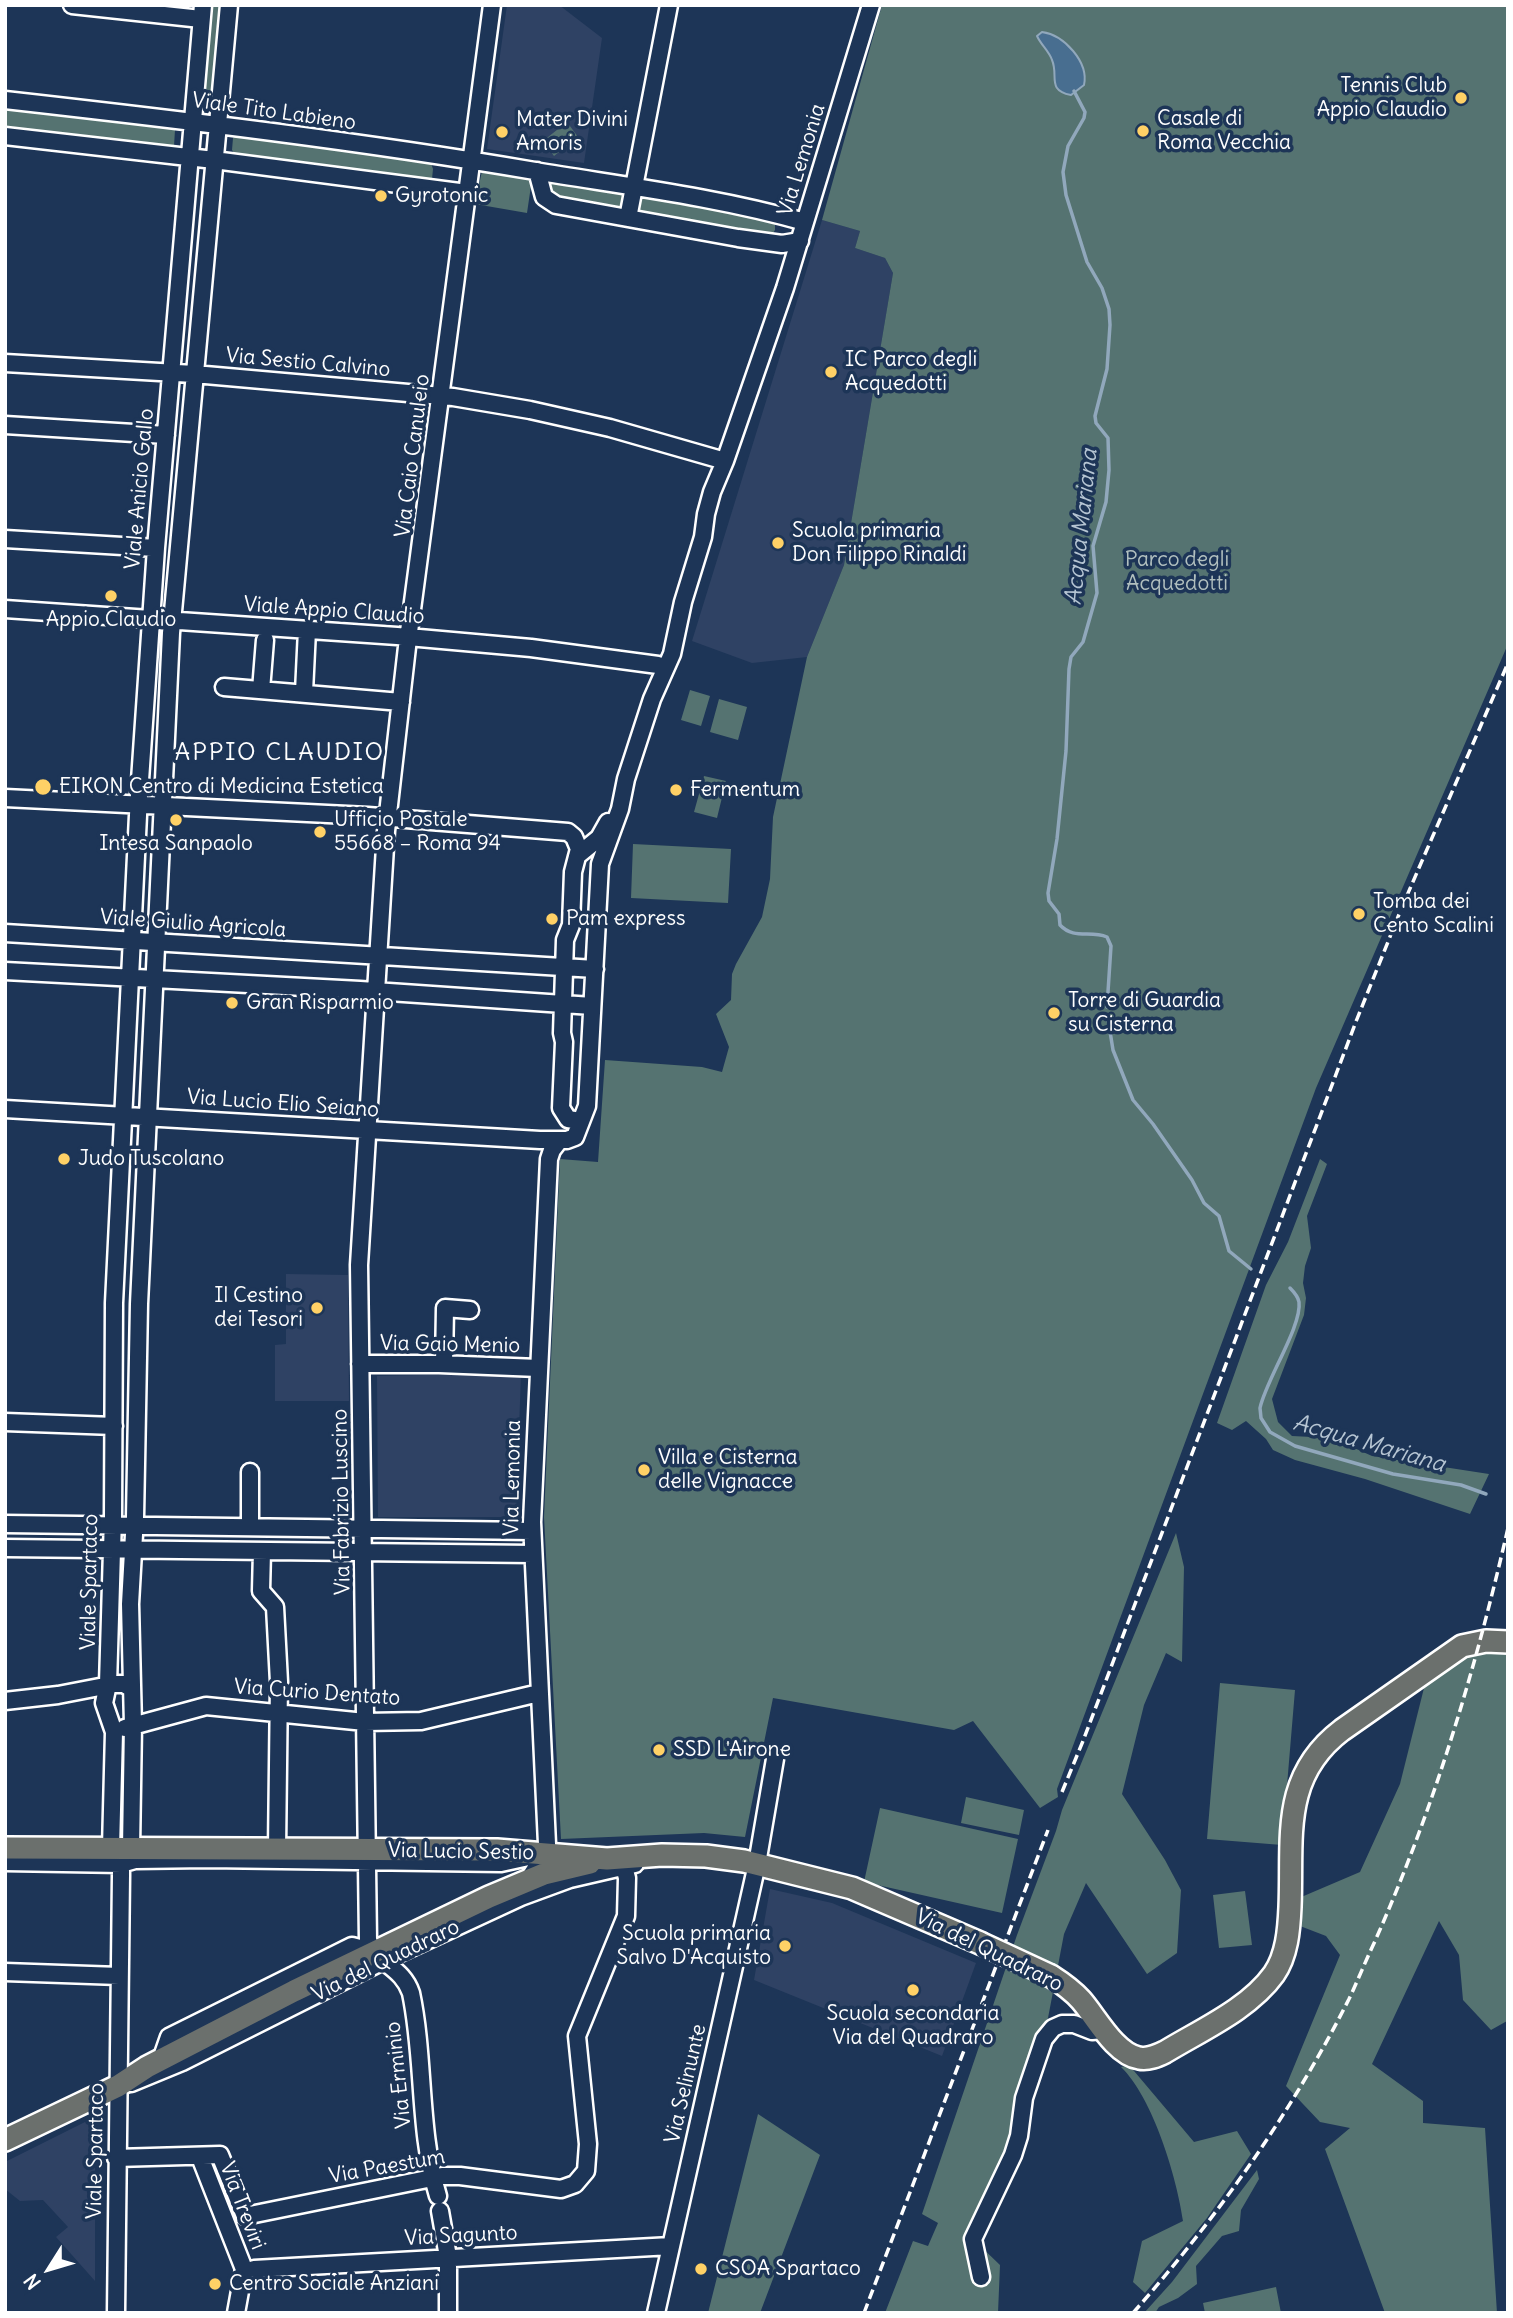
<!DOCTYPE html>
<html>
<head>
<meta charset="utf-8">
<style>
  body { margin:0 }
  #map { position:relative; width:1513px; height:2318px; overflow:hidden; background:#1d3557; font-family:Delius,sans-serif }
  canvas { display:block }
  .frame { position:absolute; inset:0; border:7px solid #fff; pointer-events:none }
  .north { position:absolute; left:14px; top:2234px; width:70px; height:70px; -webkit-text-stroke:5px #1d3557; paint-order:stroke; rotate:233deg; font-size:19px; font-weight:700; line-height:28px; text-align:center; color:#fff }
  .north::after { content:''; display:block; margin:auto; width:24px; height:32px; background:#fff; clip-path:polygon(50% 0,100% 100%,50% 72%,0 100%) }
</style>
</head>
<body>
<div id="map">
<canvas width="1513" height="2318"></canvas>
<div class="frame"></div>
<div class="north">N</div>
</div>
<script>
const context = document.querySelector('canvas').getContext('2d');
context.lineJoin = 'round';
function fillPath(path, color) {
  context.fillStyle = color;
  context.fill(path, 'evenodd');
}
function trace(path, color, width, dash) {
  context.strokeStyle = color;
  context.lineWidth = width;
  context.lineCap = dash ? 'butt' : 'round';
  context.setLineDash(dash || []);
  context.stroke(path);
}
function label(font, color, halo, rows, align = 'center') {
  context.font = font + ' Delius,sans-serif';
  context.lineWidth = 7;
  context.setLineDash([]);
  context.textBaseline = 'middle';
  context.strokeStyle = halo;
  context.fillStyle = color;
  for (const [text, x, y, turn = 0] of rows) {
    context.save();
    context.translate(x, y);
    context.rotate((+turn || 0) * Math.PI / 180);
    context.textAlign = isNaN(turn) ? turn : align;
    if (halo) context.strokeText(text, 0, 0);
    context.fillText(text, 0, 0);
    context.restore();
  }
}
fillPath(new Path2D(`
  M507 5H559L602 38 584 163 487 149Z
  M822 220 860 231 855 248 885 258 893 273 844 565 807 657 752 663 692 641Z
  M286 1274 348 1275 349 1401H275V1345L286 1344Z
  M521 1373 516 1517H378L377 1376Z
  M770 1889 832 1903 976 1963 942 2056 754 1980Z
  M95 2117V2281L56 2237 68 2227 43 2200 20 2201 5 2189V2162Z`), '#2f4264');
fillPath(new Path2D(`
  M208 5H224L216 108 200 106Z
  M882 5H1508V644L1316 1088 1057 1789 1058 1797 1040 1808 973 1721 954 1730 773 1698 745 1837 704 1833 561 1839 544 1517 560 1159 598 1162 605 1060 702 1067 722 1072 729 1047 716 1014 731 1000 732 974 736 964 762 917 770 879 773 817 807 657 844 565 893 273 885 258 855 248 860 231 822 220Z
  M5 108 172 127 175 130 174 146 5 130Z
  M567 122 578 137 554 156 543 141Z
  M236 135 431 163 433 169 432 179 428 181 235 154 232 150 233 138Z
  M482 171 529 177 532 179 527 213 475 204Z
  M545 180 624 192 620 211 553 199Z
  M641 195 770 218 775 223V230L771 236 636 213 638 197Z
  M690 690 710 696 701 726 681 720Z
  M719 699 747 707 738 740 710 732Z
  M704 776 726 781 717 818 694 812Z
  M633 844 731 849 728 903 631 898Z
  M1320 1159 1327 1164 1307 1216 1311 1248 1305 1266 1303 1283 1306 1298 1304 1315 1272 1399 1278 1422 1292 1436 1332 1438 1372 1456 1489 1474 1470 1514 1365 1479 1295 1460 1273 1450 1266 1439 1246 1421 1232 1430 1217 1423 1266 1285 1288 1242Z
  M1176 1533 1184 1567 1182 1662 1166 1653 1144 1705 1122 1794 1165 1860 1181 1890 1177 1953 1147 1974 1086 1883 1064 1934 1044 2039 1019 2136 973 2239 1000 2265 998 2313H885L913 2241 928 2246 938 2223 922 2214 1017 1935 1056 1831 1062 1810Z
  M1508 1649 1507 2021 1491 2030 1463 2000 1459 1955 1439 1921 1372 2064 1423 2101V2123L1485 2128 1497 2313H1385L1325 2149 1350 2128 1320 2122 1286 2086 1340 1955 1326 1936 1300 1926 1299 1898 1360 1872 1400 1784 1424 1688 1469 1651Z
  M1220 1683 1295 1690 1282 1845 1207 1839Z
  M966 1797 1024 1810 1019 1835 961 1823Z
  M880 1808 1018 1839 1002 1913 864 1882Z
  M1245 1891 1252 1945 1219 1948 1213 1895Z
  M1129 2065 1194 2142 1237 2131 1251 2154 1207 2218 1145 2293 1133 2282 1142 2241 1183 2221C1177 2178 1153 2098 1121 2067Z
  M758 2114 820 2155 760 2313H708Z
  M1257 2170 1259 2179 1241 2210 1239 2231 1222 2236 1196 2266 1197 2284 1178 2298 1159 2307 1155 2313H1144L1172 2282Z
  M1276 2287 1281 2313H1205L1203 2303Z`), '#557371');
const water = new Path2D(`
  M1042 32C1064 35 1089 62 1084 85L1071 95C1046 90 1059 76 1052 60 1049 51 1041 45 1037 36Z`);
fillPath(water, '#486e90');
trace(water, '#91a8bc', 2);
trace(new Path2D(`
  M1074 91 1085 112 1084 118 1068 146 1063 172 1066 195 1087 262 1102 288 1109 309 1110 325 1107 369 1095 416 1096 423 1108 438 1109 470 1106 502 1093 546 1097 593 1083 642 1071 657 1069 669 1066 751 1057 839 1048 893 1049 901 1059 914 1060 925C1074 940 1090 930 1107 937L1111 946 1107 1007
  M1108 1019 1113 1050 1133 1100 1153 1124 1192 1180 1204 1203 1219 1216 1229 1251 1251 1269
  M1290 1288C1294 1292 1298 1296 1299 1302 1302 1326 1266 1380 1260 1408L1261 1418 1270 1432 1295 1446 1393 1474 1461 1485 1486 1494`), '#91a8bc', 3.5);
const minor = new Path2D(`
  M72 5 201 19
  M5 100C182 120 359 141 535 171 625 186 717 197 805 222
  M5 136 214 160 467 193
  M537 171 544 197 556 205 738 238 782 244 800 241
  M628 218 669 5
  M5 363 194 374 453 397 530 410 610 428 725 461
  M5 425 166 435
  M5 539 156 548
  M5 609 397 636 531 648 658 665
  M224 687 401 702
  M261 690 265 640
  M304 692 307 630
  M5 798 368 816 568 832 574 837 579 849 573 872 571 925 565 940 562 1033 564 1042 561 1108 568 1119 580 1121
  M577 856 599 838 608 822
  M5 933 595 969
  M5 971 360 990 592 1006
  M5 1109 540 1140H567L575 1137 587 1106 600 864 620 809 626 779 652 699 672 654 683 602 703 537 706 514 712 492 725 461 785 288 871 5
  M360 1364H439L538 1368
  M444 1364 445 1308 470 1310
  M5 1422 114 1426
  M5 1524 532 1531
  M250 1527V1472
  M5 1548 533 1554
  M262 1551 261 1591 275 1607 279 1682 277 1849
  M5 1701 58 1695 115 1684H124L132 1689
  M125 1728 206 1706 365 1722 421 1721 539 1693
  M116 1856 111 1848 114 1732 104 1703 108 1684 113 1517 114 1303 139 795 156 548 203 5
  M5 1862 121 1864 135 1860 208 1859 501 1863 533 1856
  M530 1893 528 1880 541 1860 547 1844 532 1522 549 1159 552 1150 559 1141
  M5 1972 119 1976
  M161 2060 169 2037 352 1946 375 1952
  M131 2083 182 2062 383 1961 521 1897 570 1879 635 1864
  M200 2157 244 2269 236 2313
  M116 2158 220 2155 245 2216 442 2176H460L561 2189 575 2184 586 2171 588 2144 577 2036 626 1916 627 1878 622 1859
  M438 2196C418 2130 425 2059 411 1993 402 1966 376 1964 368 1940L359 1265 386 831 407 647 492 5
  M440 2211 448 2257V2313
  M254 2269 671 2246
  M981 2277 973 2239 1013 2155 1019 2136 1024 2098 1044 2039 1053 2028 1062 2024H1074L1092 2031 1103 2030
  M116 2313 121 1875V1864L131 1848 133 1725 130 1604 135 1517 139 1304 171 633 229 5
  M656 2313 757 1864 775 1759`);
const major = new Path2D(`
  M5 1848 497 1850 607 1859 662 1855 706 1856 744 1861 852 1888 980 1943
  M1051 1976C1062 1983 1072 1990 1081 2000 1096 2017 1115 2054 1139 2058 1148 2060 1157 2056 1165 2052 1201 2030 1249 2009 1274 1974 1287 1955 1289 1930 1290 1907 1293 1838 1280 1777 1342 1730L1462 1646 1486 1641 1508 1642
  M5 2140 118 2086 147 2067 294 1991 489 1897 544 1874 590 1863`);
trace(minor, '#fff', 21);
trace(major, '#fff', 26);
trace(minor, '#1d3557', 16);
trace(major, '#6b706d', 21);
trace(new Path2D(`
  M1062 1792 1083 1741 1357 1019 1402 907 1508 663
  M864 2313 1048 1830
  M1133 2313C1217 2218 1292 2112 1349 1999 1358 1980 1366 1960 1375 1941 1435 1806 1475 1671 1508 1528`), '#fff', 3.5, [10, 5]);
const majorBridge = new Path2D(`
  M980 1943 1051 1976`);
trace(majorBridge, '#fff', 26, []);
trace(majorBridge, '#6b706d', 21);
for (const [x, y, r, color] of [
  [1461,98,7,"#ffd166"],
  [1143,131,7,"#ffd166"],
  [502,132,7,"#ffd166"],
  [381,196,7,"#ffd166"],
  [831,372,7,"#ffd166"],
  [778,543,7,"#ffd166"],
  [111,596,7,"#ffd166"],
  [43,787,9,"#ffd166"],
  [676,790,7,"#ffd166"],
  [176,820,7,"#ffd166"],
  [320,832,7,"#ffd166"],
  [1359,914,7,"#ffd166"],
  [552,919,7,"#ffd166"],
  [232,1003,7,"#ffd166"],
  [1054,1013,7,"#ffd166"],
  [64,1159,7,"#ffd166"],
  [317,1308,7,"#ffd166"],
  [644,1470,7,"#ffd166"],
  [659,1750,7,"#ffd166"],
  [785,1946,7,"#ffd166"],
  [913,1990,7,"#ffd166"],
  [701,2269,7,"#ffd166"],
  [215,2284,7,"#ffd166"]
]) {
  const dot = new Path2D();
  dot.arc(x, y, r, 0, 2 * Math.PI);
  context.fillStyle = color;
  context.fill(dot);
  trace(dot, '#1d3557', 2.5);
}
label('21px', '#fff', '#1d3557', [
  ["Tennis Club",1447,86,"right"],
  ["Appio Claudio",1447,110,"right"],
  ["Casale di",1157,119],
  ["Roma Vecchia",1157,143],
  ["Mater Divini",516,120],
  ["Amoris",516,144],
  ["Gyrotonic",395,196],
  ["IC Parco degli",845,360],
  ["Acquedotti",845,384],
  ["Scuola primaria",792,531],
  ["Don Filippo Rinaldi",792,555],
  ["Appio Claudio",111,620,"center"],
  ["EIKON Centro di Medicina Estetica",59,787],
  ["Fermentum",690,790],
  ["Ufficio Postale",334,820],
  ["55668 – Roma 94",334,844],
  ["Intesa Sanpaolo",176,844,"center"],
  ["Tomba dei",1373,902],
  ["Cento Scalini",1373,926],
  ["Pam express",566,919],
  ["Torre di Guardia",1068,1001],
  ["su Cisterna",1068,1025],
  ["Gran Risparmio",246,1003],
  ["Judo Tuscolano",78,1159],
  ["Il Cestino",303,1296,"right"],
  ["dei Tesori",303,1320,"right"],
  ["Villa e Cisterna",658,1458],
  ["delle Vignacce",658,1482],
  ["SSD L'Airone",673,1750],
  ["Scuola primaria",771,1934,"right"],
  ["Salvo D'Acquisto",771,1958,"right"],
  ["Scuola secondaria",913,2014,"center"],
  ["Via del Quadraro",913,2038,"center"],
  ["CSOA Spartaco",715,2269],
  ["Centro Sociale Anziani",229,2284]
], 'left');
label('21px', '#fff', '#1d3557', [
  ["Viale Tito Labieno",274,112,8],
  ["Via Lemonia",802,160,-73],
  ["Via Sestio Calvino",308,363,5],
  ["Via Caio Canuleio",413,456,-83],
  ["Viale Anicio Gallo",140,489,-85],
  ["Viale Appio Claudio",334,611,4],
  ["Viale Giulio Agricola",193,924,4],
  ["Via Lucio Elio Seiano",283,1104,4],
  ["Via Gaio Menio",450,1345,1],
  ["Via Lemonia",513,1478,-89],
  ["Via Fabrizio Luscino",342,1502,-91],
  ["Viale Spartaco",90,1582,-89],
  ["Via Curio Dentato",317,1693,4],
  ["Via Lucio Sestio",461,1852,1],
  ["Via del Quadraro",989,1951,26],
  ["Via del Quadraro",386,1961,-26],
  ["Via Erminio",399,2075,-96],
  ["Via Selinunte",686,2084,-77],
  ["Viale Spartaco",96,2151,-89],
  ["Via Paestum",387,2167,-10],
  ["Via Treviri",242,2206,69],
  ["Via Sagunto",461,2236,-3]
]);
label('21px', '#b2c0bf', '#1d3557', [
  ["Parco degli",1177,560],
  ["Acquedotti",1177,584]
]);
label('italic 23px', '#b6c5d3', '#1d3557', [
  ["Acqua Mariana",1082,527,-84],
  ["Acqua Mariana",1369,1444,16]
]);
context.letterSpacing = '2px';
label('24px', '#fff', '#1d3557', [
  ["APPIO CLAUDIO",280,753]
]);
context.letterSpacing = '0px';
</script>
</body>
</html>
